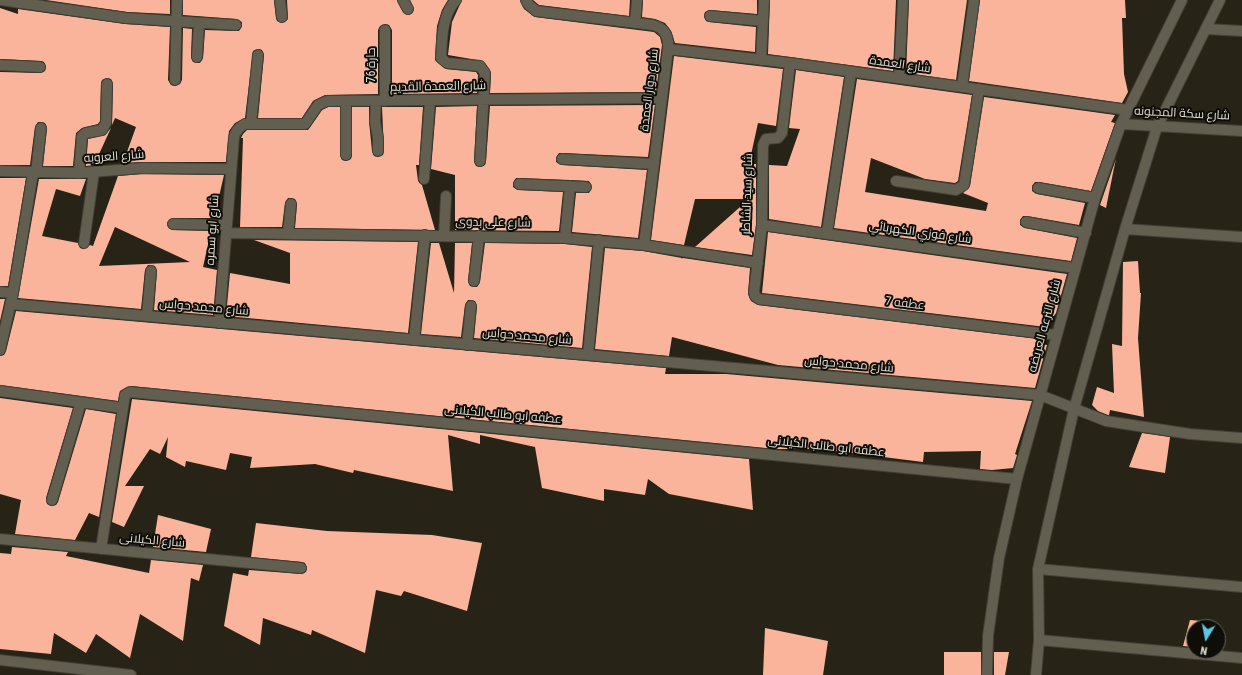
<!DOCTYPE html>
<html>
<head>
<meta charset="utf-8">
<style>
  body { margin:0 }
  #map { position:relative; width:1242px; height:675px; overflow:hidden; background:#272316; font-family:"Roboto Condensed",sans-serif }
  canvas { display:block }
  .north { position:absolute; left:1186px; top:619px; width:40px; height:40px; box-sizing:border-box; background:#0e0d07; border:1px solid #62615a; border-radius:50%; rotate:190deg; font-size:11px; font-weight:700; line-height:16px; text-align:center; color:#e1dfd6 }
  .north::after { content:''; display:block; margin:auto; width:14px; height:18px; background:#59c8e5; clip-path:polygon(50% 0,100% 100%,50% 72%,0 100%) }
</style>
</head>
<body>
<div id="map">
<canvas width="1242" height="675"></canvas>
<div class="north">N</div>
</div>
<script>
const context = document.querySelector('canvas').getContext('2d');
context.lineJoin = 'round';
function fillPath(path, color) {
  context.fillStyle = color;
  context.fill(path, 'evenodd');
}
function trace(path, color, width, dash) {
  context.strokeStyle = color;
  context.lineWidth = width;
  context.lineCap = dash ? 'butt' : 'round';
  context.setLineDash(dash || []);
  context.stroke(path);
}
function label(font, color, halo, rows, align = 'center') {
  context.font = font + ' "Roboto Condensed",Cairo,sans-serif';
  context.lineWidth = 4;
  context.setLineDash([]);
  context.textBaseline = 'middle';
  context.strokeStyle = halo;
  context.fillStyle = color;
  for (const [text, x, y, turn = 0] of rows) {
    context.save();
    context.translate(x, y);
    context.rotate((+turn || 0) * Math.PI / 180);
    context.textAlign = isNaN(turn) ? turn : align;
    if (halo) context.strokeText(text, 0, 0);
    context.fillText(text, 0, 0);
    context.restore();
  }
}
fillPath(new Path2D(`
  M46 0H170V14L127 12Z
  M183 0H274L276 18 277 21 282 23 288 19 287 0H397L403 12 408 15 411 14 414 9 410 0H448L442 10 437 26 435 60 446 69 476 72 478 75 477 93 392 94V30L389 25 385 24 380 26 378 30V94L325 95 313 101 302 118H258L264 55 262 50 259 49 253 51 245 118 235 123 229 131 226 162H142L123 163 136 127 115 118 112 125 113 84 111 79 107 78 102 80 101 83 100 121 98 124 82 128 76 133 73 166H43L47 128 45 123 41 122H38L35 127 30 165H0V72L40 73 45 71 46 67 44 62 41 61 0 59V8L18 14V9L125 24 170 27 168 80 171 85 175 86 180 84 182 80 183 28 192 29 191 57 193 62 197 63H200L203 58 205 30 236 31H239L242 26V22L236 19 183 15Z
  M462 0H520L524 9 535 17 654 32 660 37 662 45 656 92 490 93 491 73 483 61 448 55 452 22Z
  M533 0H630L629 16 539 5Z
  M643 0H757V14L710 10 705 12 704 16 706 21 709 22 756 27 755 52 675 43 671 31 665 23 655 19 642 17Z
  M770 0H896L893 71 768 54Z
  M909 0H967L956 80 906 73Z
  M980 0H1125L1126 18H1122L1124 74 1128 92 1122 103 969 81Z
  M674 56 783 69 776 126 758 123 749 164H756V225L752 255 695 247 749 199H695L684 245 651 240Z
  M796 70 844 77 821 227 769 219V165L787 166 800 129 789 128Z
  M857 79 972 95 958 181 955 183 925 179 871 158 865 192 986 211 988 203 963 193 970 186 984 97 1115 115 1111 122 1115 123 1091 191 1039 182H1035L1032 186V191L1037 194 1085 203 1079 225 1027 216H1023L1020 220V225L1025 228 1077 238 1071 261 834 228Z
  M655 105 648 157 562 153H559L556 158V162L562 165 647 170 638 238 572 232 576 193H589L592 187 589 181 570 180 519 178H516L513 183V187L518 190 563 192 559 231 455 230V175L431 169 436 107 477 106 474 161 476 166 480 167 485 165 486 161 490 106Z
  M328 107H340V155L342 160 346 161 351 159 352 155V107H369V121L372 151 374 156 378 157 383 155 384 151 382 107H423L419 165H416L418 181 422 185 435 230 295 228 297 204 295 199 291 198H288L285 203 282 227H240L243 138H241L243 134 247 130H308L322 110Z
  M111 128 94 165 86 166 88 139 105 135Z
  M1116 159 1114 168 1106 208 1100 205Z
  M142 174 224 175 214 218H173L170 219 167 223 168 227 172 230 211 231 203 267 217 270 213 315 154 310 157 271 155 266 151 265H148L145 270 141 309 18 298 39 179H86L80 196 56 189 42 236 78 243 80 248 83 249 90 245 93 246 118 176ZM115 227 190 262 99 266Z
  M0 178H26L8 286H0Z
  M768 232 1067 274 1056 313 1046 327 762 293Z
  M254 240 418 242 408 333 226 316 230 273 290 284V253Z
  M431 243H439L454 293 455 243H472L468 281 470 286 474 287H477L480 282 485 243 565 244 592 247 582 348 474 338 477 306 475 301 471 300H468L465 305 461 337 421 334Z
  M605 248 643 251 682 258 681 259 683 258 750 268 748 294 751 301 758 305 1038 339 1036 343 1047 345 1035 388 778 365 672 337 669 356 595 349Z
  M1138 261 1140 293H1141L1138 338 1144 417 1110 410 1109 415H1108L1098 411 1092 405 1097 387 1114 393 1112 344 1122 346 1123 262Z
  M0 299H5L0 321Z
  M16 311 666 368 665 374H726L1032 401 1015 454 1017 455 1013 468 992 470 980 469 981 451 924 452 923 462 820 449H776L131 386 120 391 118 401 0 385V356L4 355 6 351Z
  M0 398 73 408 46 498 47 504 51 506 56 505 58 502 86 409 116 414 99 517 89 513 75 540 15 534 21 500 0 494Z
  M132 399 749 459 753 510 669 494 648 479 645 495 604 489V501L542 488 535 447 480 435V444L448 435 453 491 354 470 353 473 315 464 250 468 252 457 230 453 226 470 186 461 185 467 166 457 168 437 160 454 150 449 125 486H144L124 527 112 522Z
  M1142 433 1170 437 1165 473 1129 467Z
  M158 515 211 529 206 552 153 547Z
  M256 523 327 531 432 535 482 543 467 611 404 591 401 596 376 590 365 653 312 630 311 635 263 618 260 645 224 626 233 573 248 576 249 570 301 574 306 572 307 568 305 563 302 562 251 557Z
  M12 547 68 552 66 556 149 573 151 560 203 565 199 581 191 578 183 641 140 614 130 658 96 634 86 653 54 633 51 654 0 649V553L11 554Z
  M1190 620 1215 622 1214 627H1194V647L1183 646Z
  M765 628 828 641 823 675H763Z
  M944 652H981V675H944Z
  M994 652H1009L1005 675H994Z`), '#fab49b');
const minor = new Path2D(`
  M0 0 126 18 236 25
  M280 0 282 17
  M403 0 408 9
  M456 0C442 15 442 38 441 58L447 63 480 66 485 73 480 161
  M526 0 528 4 536 11 653 25C665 28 669 37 668 49L644 245
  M710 16 763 21
  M635 23 637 0
  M1206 29 1242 31
  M668 49 790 63 1128 110
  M197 57 199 23
  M761 60 764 0
  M790 63 782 133 778 138 766 139 763 145 762 225 754 292 755 296 759 299 1056 335
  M0 65 40 67
  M899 78 903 0
  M175 80 177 0
  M962 87 974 0
  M376 101 375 121 378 138V151
  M385 101V30
  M251 124 258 55
  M1121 124 1242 131
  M346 155V101
  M562 159 654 164
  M0 171 79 173 142 168 231 169
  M36 173 41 128
  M79 173 82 136 86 133 102 130 106 123 107 84
  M424 179 430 101
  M896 181 956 190 964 185 979 89
  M519 184 586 187
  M1038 188 1095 198
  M1026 222 1086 233
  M173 224 227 225
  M762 225 1075 268
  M1125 229 1242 237
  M226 233 565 238 644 245 758 263
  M827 233 851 72
  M288 234 291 204
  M444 236 446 196
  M565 238 570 186
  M84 243 94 172
  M474 281 479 236
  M0 292 13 293
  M11 304 1040 395 1106 421 1190 434 1242 438
  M147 316 151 271
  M219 323 234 138C235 131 239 127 245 124H305L318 105 327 101 662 98
  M414 340 425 235
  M467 345 471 306
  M0 350 13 293 33 173
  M588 355 599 240
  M0 391 123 408 125 395 130 392 1017 479
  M52 500 81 402
  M0 539 301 568
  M101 549 123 408
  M1038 569 1242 587
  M1039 640 1242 658
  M0 660 131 675
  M987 675 988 636 999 558 1017 479 1095 198 1121 124 1182 0
  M1036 675 1039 640 1038 569 1074 409 1125 229 1157 127 1220 0`);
trace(minor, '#423f36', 12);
trace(minor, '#635f50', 10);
label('12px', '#e1dfd6', '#0e0d07', [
  ["حارة 76",372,65,-90],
  ["شارع العمدة",900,65,8],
  ["شارع العمدة القديم",438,87,-1],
  ["شارع دوار العمدة",650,90,-83],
  ["شارع سكة المجنونه",1182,114,3],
  ["شارع العروبه",114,157,-4],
  ["شارع سيد الشاطر",748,194,-88],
  ["شارع على بدوى",493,223,1],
  ["شارع ابو سمره",213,230,-86],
  ["شارع فوزي الكهربائي",920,233,8],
  ["عطفه 7",905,304,7],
  ["شارع محمد حواس",204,308,5],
  ["شارع الترعه العريضه",1045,326,-75],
  ["شارع محمد حواس",527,337,5],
  ["شارع محمد حواس",849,365,5],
  ["عطفه ابو طالب الكيلانى",503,415,5],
  ["عطفه ابو طالب الكيلانى",826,447,6],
  ["شارع الكيلانى",152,541,5]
]);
</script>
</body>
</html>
